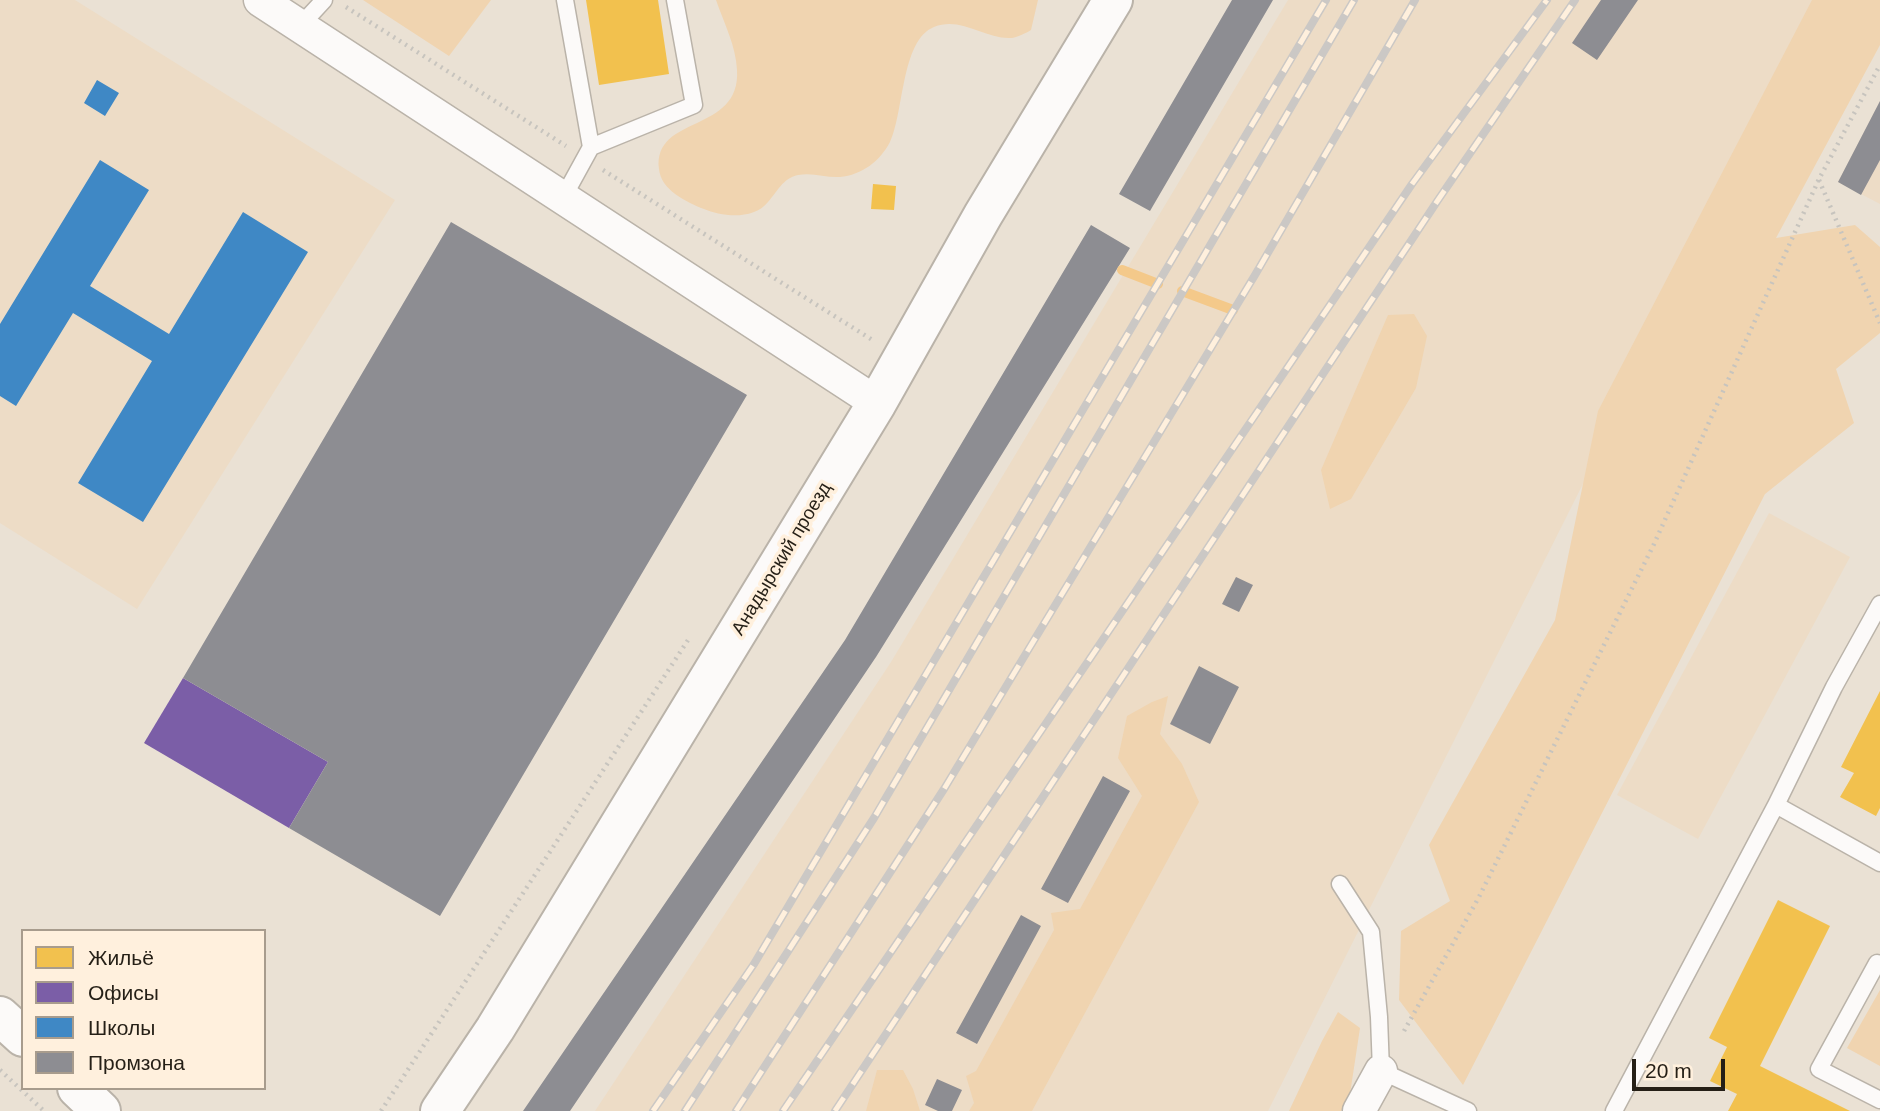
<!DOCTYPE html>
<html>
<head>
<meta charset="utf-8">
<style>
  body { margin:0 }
  #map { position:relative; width:1880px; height:1111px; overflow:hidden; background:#eae1d4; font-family:Arial,sans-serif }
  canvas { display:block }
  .legend { position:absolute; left:21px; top:929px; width:245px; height:161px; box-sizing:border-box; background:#fff0dd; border:2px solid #a89c8d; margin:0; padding:9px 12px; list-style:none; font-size:21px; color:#251f16 }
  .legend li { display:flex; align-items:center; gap:14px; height:35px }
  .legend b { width:35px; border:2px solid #a89c8d }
  .scale { position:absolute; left:1632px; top:1059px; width:93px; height:32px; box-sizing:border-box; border:4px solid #251f16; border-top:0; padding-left:9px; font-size:21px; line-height:24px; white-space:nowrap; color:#251f16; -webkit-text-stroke:5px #fff0dd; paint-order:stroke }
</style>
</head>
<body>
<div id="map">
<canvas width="1880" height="1111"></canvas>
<ul class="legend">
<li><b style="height:19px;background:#f2c14e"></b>Жильё</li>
<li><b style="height:19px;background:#7b5ea7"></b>Офисы</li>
<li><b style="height:19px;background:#3f88c5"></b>Школы</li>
<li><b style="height:19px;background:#8d8d92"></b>Промзона</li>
</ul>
<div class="scale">20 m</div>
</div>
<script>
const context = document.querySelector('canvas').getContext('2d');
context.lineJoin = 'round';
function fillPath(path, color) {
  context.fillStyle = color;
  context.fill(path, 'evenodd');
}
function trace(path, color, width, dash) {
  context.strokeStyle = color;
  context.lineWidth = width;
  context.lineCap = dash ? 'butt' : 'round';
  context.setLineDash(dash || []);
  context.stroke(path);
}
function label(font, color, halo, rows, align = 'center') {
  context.font = font + ' Arial,sans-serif';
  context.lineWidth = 7;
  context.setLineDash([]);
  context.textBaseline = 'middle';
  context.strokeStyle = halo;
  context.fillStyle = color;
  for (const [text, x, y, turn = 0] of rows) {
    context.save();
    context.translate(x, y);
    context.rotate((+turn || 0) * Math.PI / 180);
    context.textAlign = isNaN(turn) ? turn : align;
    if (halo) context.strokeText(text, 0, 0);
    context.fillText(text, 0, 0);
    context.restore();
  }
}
fillPath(new Path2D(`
  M0 0H75L395 200 137 609 0 523Z
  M1288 0H1826L1268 1111H595L891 662Z
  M1880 101V204L1838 182Z
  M1769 513 1850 557 1698 839 1617 795Z`), '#eddcc6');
fillPath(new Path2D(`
  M363 0H491L449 56Z
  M716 0H1038L1031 30C1026 33 1018 37 1012 38 985 40 962 16 934 27 901 40 904 113 890 142 880 161 862 175 840 177 826 178 813 172 798 175 782 179 778 191 768 202 754 220 722 217 704 209 686 202 661 190 659 169 653 114 741 134 737 70 736 46 724 23 716 0Z
  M1812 0H1880V45L1776 238 1855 225 1880 247V333L1836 369 1854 423 1765 494 1463 1085 1399 1000 1401 931 1450 901 1429 845 1555 620 1598 411Z
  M1414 314 1427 336 1416 388 1351 499 1330 509 1321 470 1388 315Z
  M1168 696 1160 734 1182 764 1199 802 1032 1111H969L974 1103 966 1076 976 1071 1054 930 1051 913 1080 909 1142 796 1118 758 1127 716 1152 702Z
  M1880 990V1066L1847 1048Z
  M1338 1012 1360 1028 1350 1094 1341 1111H1289L1322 1041Z
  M877 1070H903L913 1089 920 1111H866Z`), '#f0d4b0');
fillPath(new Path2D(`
  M586 0H658L669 74 599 85Z
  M873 184 896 186 894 210 871 209Z
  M1880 691V808L1876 816 1840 797 1854 773 1841 767Z
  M1778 900 1830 926 1760 1066 1850 1111H1728L1737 1094 1710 1081 1727 1047 1709 1038Z`), '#f2c14e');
fillPath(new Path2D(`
  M183 678 328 762 289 828 144 743Z`), '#7b5ea7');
fillPath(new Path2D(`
  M97 80 119 93 105 116 84 103Z
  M100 160 149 190 90 286 169 334 243 212 308 252 143 522 78 483 152 361 73 313 16 406 0 396V324Z`), '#3f88c5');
fillPath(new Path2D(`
  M1232 0H1273L1150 211 1119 194Z
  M1601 0H1638L1597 60 1572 43Z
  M1880 101V160L1861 195 1838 182Z
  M451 222 747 395 440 916 289 828 328 762 183 678Z
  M1091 225 1130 248 876 657 570 1111H523L845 640Z
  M1236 577 1253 585 1239 612 1222 604Z
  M1199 666 1239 687 1210 744 1170 724Z
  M1103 776 1130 791 1068 903 1041 889Z
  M1021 915 1041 926 977 1044 956 1033Z
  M937 1079 962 1090 952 1111H938L925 1105Z`), '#8d8d92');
trace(new Path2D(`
  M1122 270 1158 284
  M1182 291 1233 310`), '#f4c98a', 10);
const service = new Path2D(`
  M300 26 324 0
  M591 147 694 105 675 0
  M563 198 591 147 565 0
  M1880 604 1834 687 1776 805 1880 863
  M1340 884 1371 932 1379 1017 1381 1071 1468 1111
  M1877 963 1819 1069 1880 1100
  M1614 1111 1776 805`);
const minor = new Path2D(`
  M260 0 877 403
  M1359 1111 1381 1071`);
const tertiary = new Path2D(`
  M0 1016 23 1037
  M77 1088 101 1111
  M440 1111 495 1029 877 403 983 215 1113 0`);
trace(service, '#bab3a9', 19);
trace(minor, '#bab3a9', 35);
trace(tertiary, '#bab3a9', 42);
trace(new Path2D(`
  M346 7 566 146
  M603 170 874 341
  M1819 180 1880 323
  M1404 1031 1479 897 1654 544 1819 179 1880 65
  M0 1070 44 1111
  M381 1111 690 637`), '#c7c4be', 4.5, [2, 5]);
trace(service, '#fcfaf9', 16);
trace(minor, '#fcfaf9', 32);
trace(tertiary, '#fcfaf9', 38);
const rail = new Path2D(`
  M653 1111 754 964 1326 0
  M685 1111 874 818 1354 0
  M736 1111 944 789 1255 275 1415 0
  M783 1111 1412 184 1547 0
  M835 1111 1438 200 1575 0`);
trace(rail, '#cbc8c5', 8);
trace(rail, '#fff0dd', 5, [16]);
label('19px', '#251f16', '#fff0dd', [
  ["Анадырский проезд",782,559,-59]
]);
</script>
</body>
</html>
